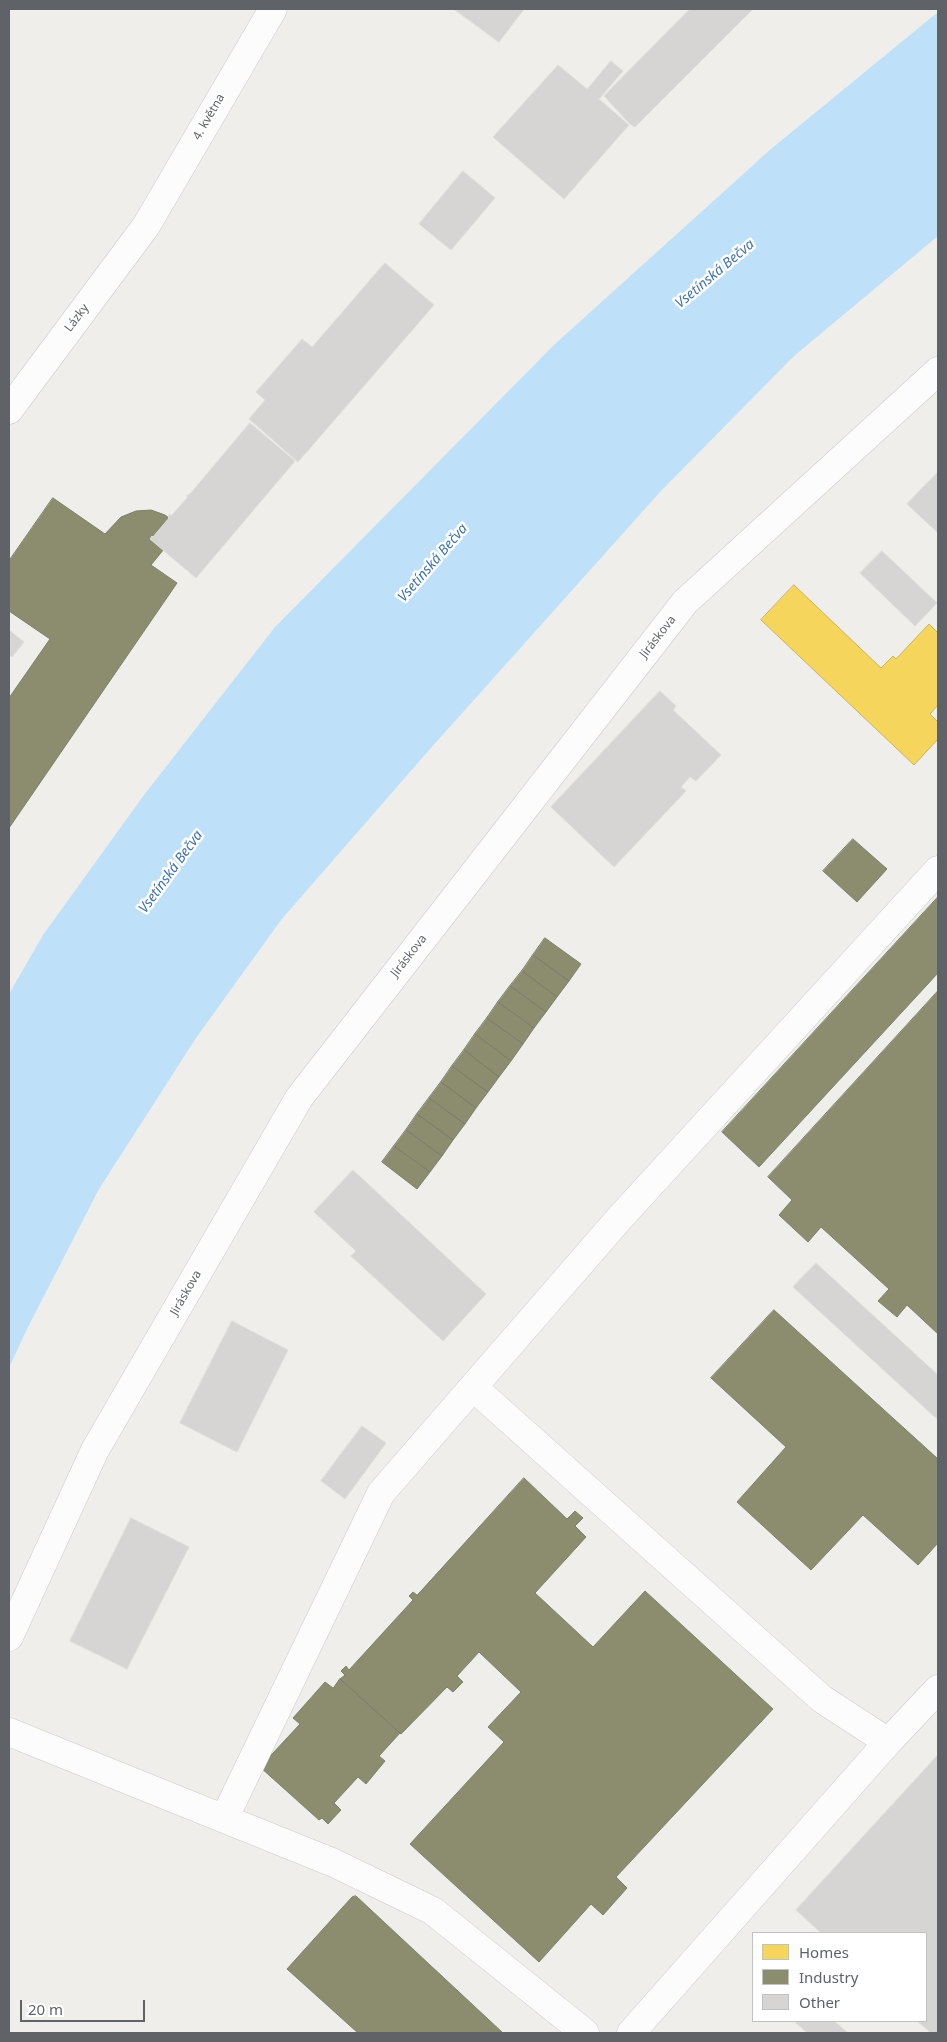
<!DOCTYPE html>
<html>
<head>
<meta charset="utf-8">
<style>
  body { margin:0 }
  #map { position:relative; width:947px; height:2042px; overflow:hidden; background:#efeeea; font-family:"Noto Sans",sans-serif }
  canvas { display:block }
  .frame { position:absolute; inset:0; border:10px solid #5f6368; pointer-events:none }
  .legend { position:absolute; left:752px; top:1932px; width:175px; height:90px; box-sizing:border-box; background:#fff; border:1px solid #bfc1c3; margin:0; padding:6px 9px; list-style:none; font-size:15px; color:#5f6368 }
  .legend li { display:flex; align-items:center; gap:10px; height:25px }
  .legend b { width:25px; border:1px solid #bfc1c3 }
  .scale { position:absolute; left:20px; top:2000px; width:125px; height:22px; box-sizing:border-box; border:2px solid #5f6368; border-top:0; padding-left:6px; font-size:15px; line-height:18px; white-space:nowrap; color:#5f6368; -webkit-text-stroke:4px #fff; paint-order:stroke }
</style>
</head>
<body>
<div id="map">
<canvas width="947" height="2042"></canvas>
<div class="frame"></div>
<ul class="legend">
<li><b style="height:14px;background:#f6d55c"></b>Homes</li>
<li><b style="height:14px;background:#8c8c6e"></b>Industry</li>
<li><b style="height:14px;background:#d6d5d3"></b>Other</li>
</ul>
<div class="scale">20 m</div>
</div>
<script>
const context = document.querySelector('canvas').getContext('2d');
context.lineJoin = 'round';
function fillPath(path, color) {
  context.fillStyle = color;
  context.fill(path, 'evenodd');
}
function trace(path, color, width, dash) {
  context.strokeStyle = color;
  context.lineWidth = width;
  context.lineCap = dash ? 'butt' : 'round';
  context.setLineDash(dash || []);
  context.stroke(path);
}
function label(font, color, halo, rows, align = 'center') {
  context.font = font + ' "Noto Sans",sans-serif';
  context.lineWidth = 5;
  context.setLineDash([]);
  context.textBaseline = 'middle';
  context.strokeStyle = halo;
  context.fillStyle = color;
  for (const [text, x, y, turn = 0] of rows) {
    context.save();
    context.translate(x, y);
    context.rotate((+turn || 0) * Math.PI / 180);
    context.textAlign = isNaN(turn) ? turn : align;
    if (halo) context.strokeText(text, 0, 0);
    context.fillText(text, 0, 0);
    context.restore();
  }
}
fillPath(new Path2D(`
  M938 12V236L794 356 660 492 430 749 281 920 196 1038 99 1189 26 1331 9 1368V994L43 935 144 795 275 627 555 344 771 149Z`), '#bfe0f9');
const homes = new Path2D(`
  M794 585 881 668 893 656 896 659 929 624 938 633V705L930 714 938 722V739L914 765 761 620Z`);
fillPath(homes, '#f6d55c');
trace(homes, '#c9b360', 1);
const industry = new Path2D(`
  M53 498 105 534 121 517 136 511 151 510 165 515 169 518 153 537 152 536 150 539 164 549 151 565 177 583 9 828V698L50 639 9 611V561Z
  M853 839 887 869 857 902 823 871Z
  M938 897V973L759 1167 722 1132Z
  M545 938 581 964 569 981 533 955Z
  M533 955 569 981 557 997 522 971Z
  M522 971 557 997 546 1012 510 986Z
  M510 986 546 1012 534 1028 498 1002Z
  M938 991V1334L907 1305 897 1317 878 1301 889 1289 821 1227 808 1242 779 1215 792 1200 768 1177Z
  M498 1002 534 1028 523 1044 487 1018Z
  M487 1018 523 1044 511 1061 475 1034Z
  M475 1034 511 1061 499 1077 464 1050Z
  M464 1050 499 1077 488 1092 452 1066Z
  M452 1066 488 1092 476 1108 441 1082Z
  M441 1082 476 1108 465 1124 429 1098Z
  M429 1098 465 1124 453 1140 417 1114Z
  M417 1114 453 1140 442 1156 406 1130Z
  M406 1130 442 1156 430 1172 394 1146Z
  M394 1146 430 1172 417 1189 382 1162Z
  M774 1310 938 1459V1543L918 1565 863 1515 811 1570 737 1502 786 1447 711 1378Z
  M524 1478 567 1519 575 1511 583 1518 575 1526 586 1537 535 1593 593 1647 645 1591 773 1709 616 1877 627 1888 603 1915 591 1904 539 1962 410 1844 504 1742 488 1727 521 1692 479 1652 457 1676 463 1682 453 1692 447 1687 401 1734 340 1679 345 1675 341 1671 346 1666 349 1670 413 1600 409 1596 413 1592 417 1595Z
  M340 1679 400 1733 379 1756 385 1761 366 1784 358 1777 334 1803 341 1810 328 1824 322 1818 319 1820 260 1767 300 1724 293 1718 325 1682 333 1688Z
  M356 1896 503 2033H358L287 1969 352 1897Z`);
fillPath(industry, '#8c8c6e');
trace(industry, '#7e806c', 1);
const building = new Path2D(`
  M454 9H524L499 42Z
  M690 9H753L635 127 630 124 604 96Z
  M611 61 623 71 599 99 629 125 564 199 493 137 558 65 587 89Z
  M463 171 495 198 451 250 419 224Z
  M385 263 434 305 298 462 249 419 265 400 256 392 302 339 312 347Z
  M250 423 295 461 196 578 150 539 152 536 153 537 169 518 168 517 170 514 171 516 188 497 186 496 190 494Z
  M938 472V533L907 504Z
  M882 551 937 603 915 626 860 573Z
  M9 630 24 642 12 657 9 655Z
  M660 691 676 706 673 710 721 755 696 781 690 777 681 787 686 791 614 867 551 807Z
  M353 1170 486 1294 443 1341 351 1256 356 1251 314 1212Z
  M816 1263 938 1375V1420L793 1287Z
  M232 1321 288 1350 237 1452 180 1423Z
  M362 1426 386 1443 345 1499 321 1481Z
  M131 1518 189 1547 127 1669 70 1641Z
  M938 1755V2033H931L917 2021H926V1933H821L796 1910Z
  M794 2021H834L848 2033H808Z`);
fillPath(building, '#d6d5d3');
trace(building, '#deddd9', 1);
const minor = new Path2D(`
  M9 410 146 226 273 9
  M473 1387 822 1699 888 1742
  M9 1637 95 1450 299 1098 685 602 938 371
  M9 1732 334 1863 433 1911 585 2033
  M224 1819 381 1493 618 1220 938 870
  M631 2033 888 1742 938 1689`);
trace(minor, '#cbcccc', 29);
trace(minor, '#fdfcfc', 28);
label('12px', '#5f6368', '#fff', [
  ["4. května",209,117,-60],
  ["Lázky",77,318,-53],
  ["Jiráskova",658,637,-52],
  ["Jiráskova",409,956,-52],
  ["Jiráskova",186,1293,-60]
]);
label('italic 14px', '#4174aa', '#fff', [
  ["Vsetínská Bečva",715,274,-40],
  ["Vsetínská Bečva",433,563,-49],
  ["Vsetínská Bečva",171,872,-54]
]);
</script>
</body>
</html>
